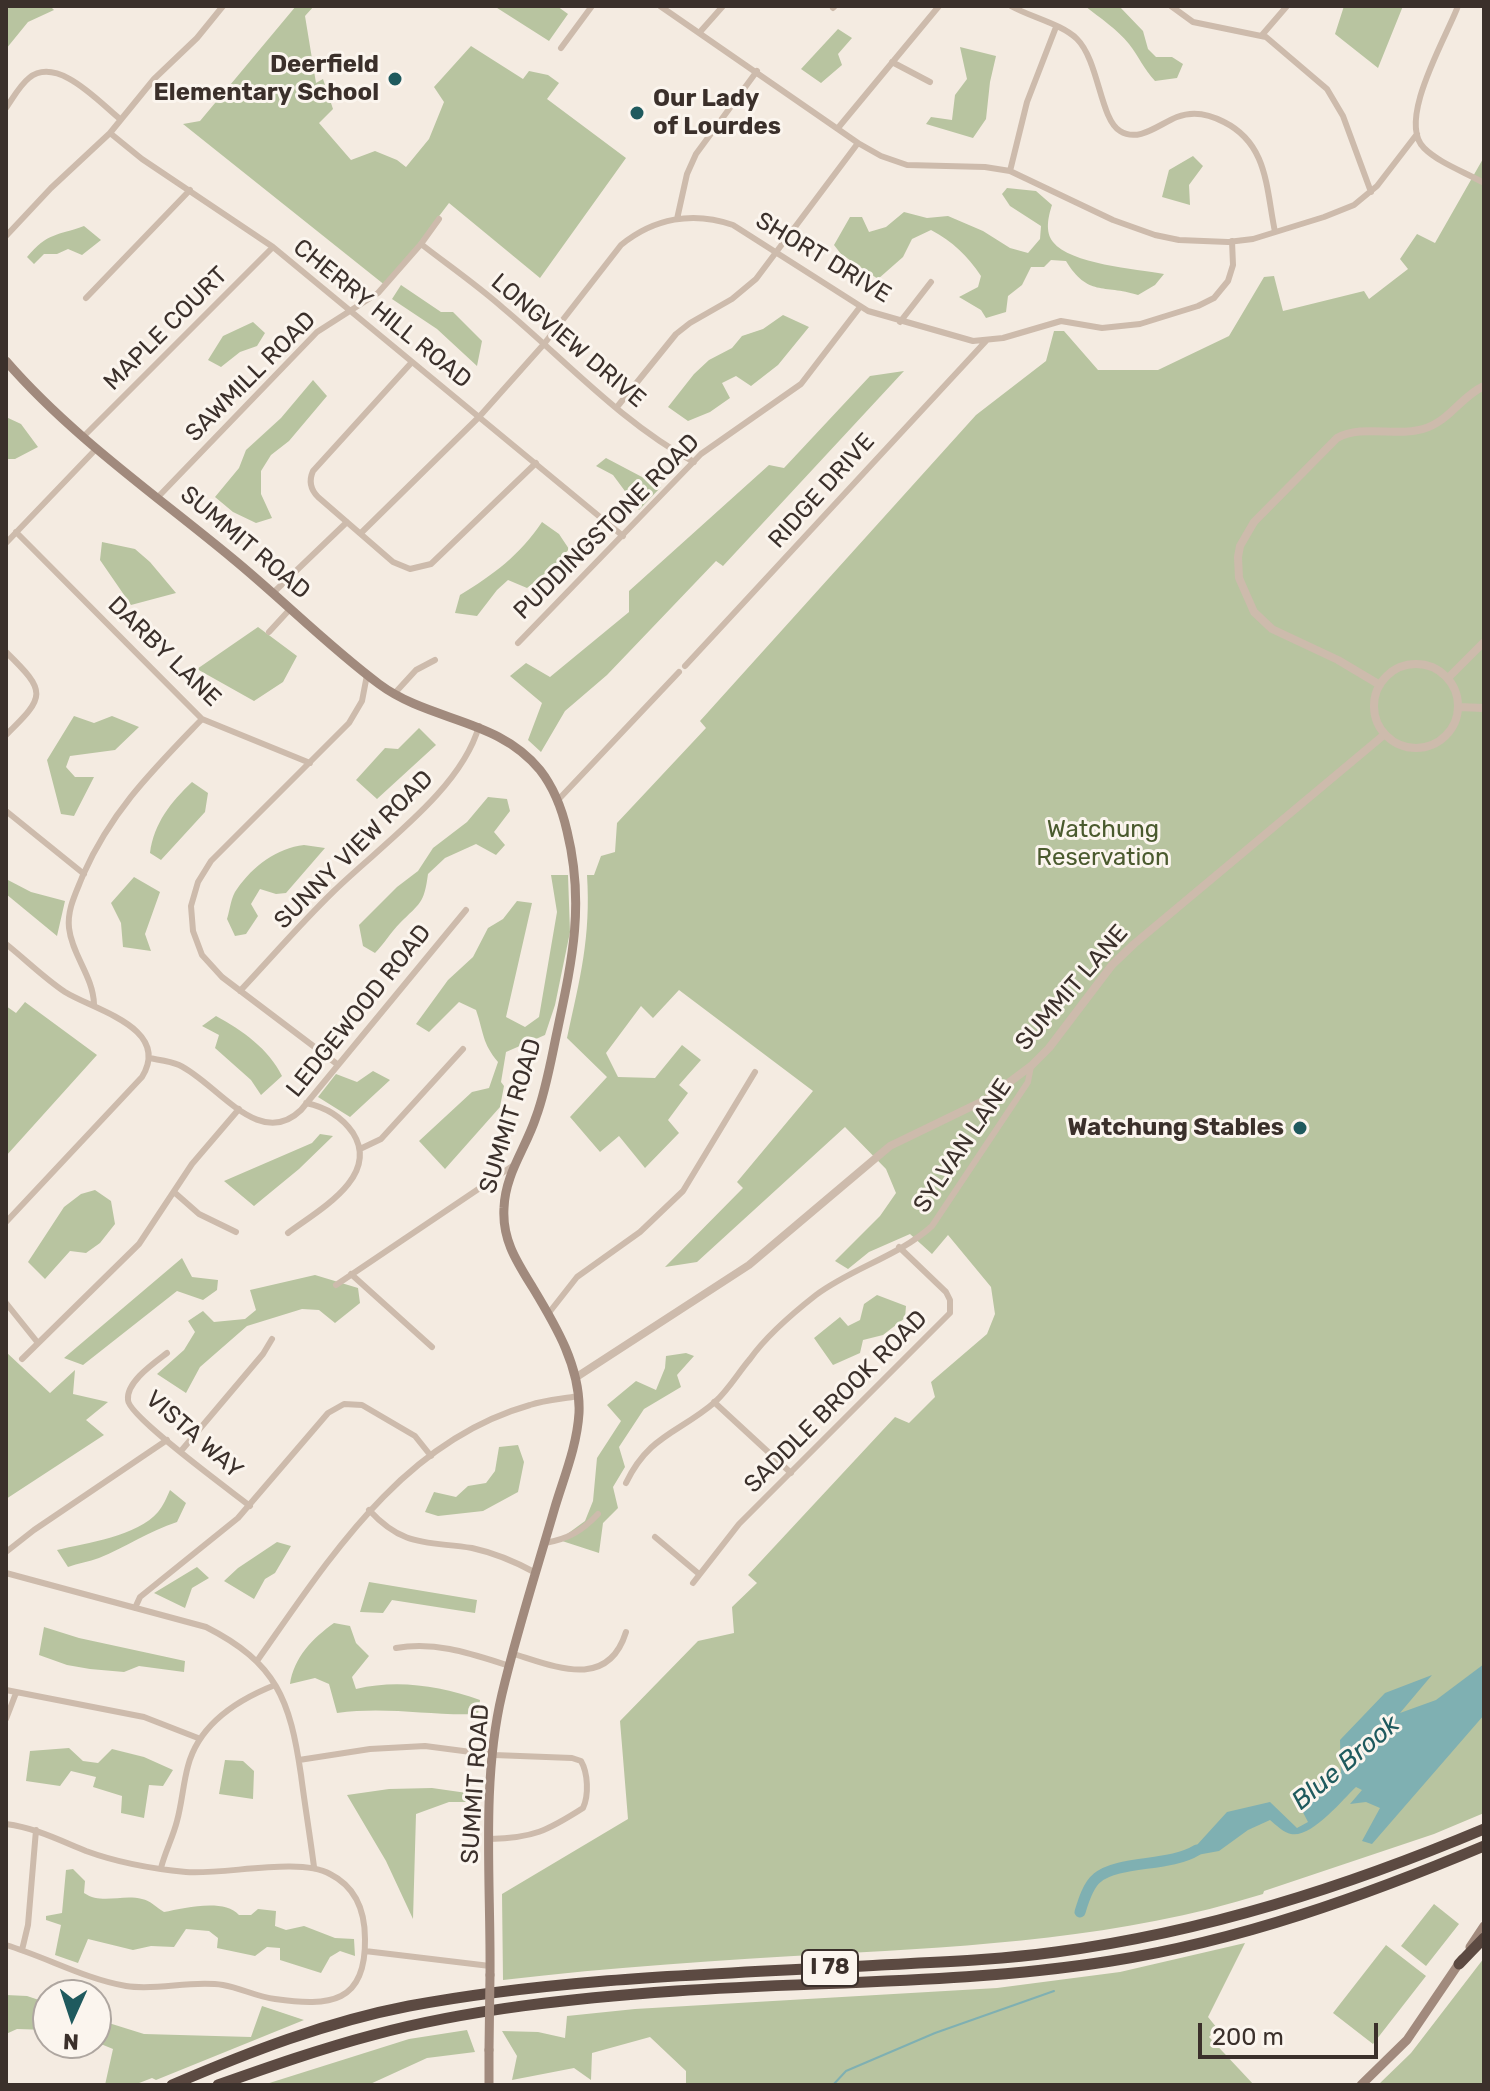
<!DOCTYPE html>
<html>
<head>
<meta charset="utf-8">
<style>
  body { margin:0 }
  #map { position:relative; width:1490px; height:2091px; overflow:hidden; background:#f4ebe1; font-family:Rubik,sans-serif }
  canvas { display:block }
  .frame { position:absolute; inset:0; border:8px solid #3b302b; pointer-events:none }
  .north { position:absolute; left:32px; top:1979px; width:80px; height:80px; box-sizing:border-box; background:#fbf5ee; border:2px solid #aea6a0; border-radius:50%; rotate:183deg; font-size:22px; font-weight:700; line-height:32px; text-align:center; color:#3b302b }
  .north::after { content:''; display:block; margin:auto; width:28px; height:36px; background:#1f5a5e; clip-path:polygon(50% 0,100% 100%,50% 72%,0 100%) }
  .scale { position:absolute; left:1198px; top:2023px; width:180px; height:36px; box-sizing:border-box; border:4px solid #3b302b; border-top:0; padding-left:10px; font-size:24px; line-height:28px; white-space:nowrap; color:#3b302b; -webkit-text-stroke:6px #fbf5ee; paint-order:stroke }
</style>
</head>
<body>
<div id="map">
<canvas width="1490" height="2091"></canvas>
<div class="frame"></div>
<div class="north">N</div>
<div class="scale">200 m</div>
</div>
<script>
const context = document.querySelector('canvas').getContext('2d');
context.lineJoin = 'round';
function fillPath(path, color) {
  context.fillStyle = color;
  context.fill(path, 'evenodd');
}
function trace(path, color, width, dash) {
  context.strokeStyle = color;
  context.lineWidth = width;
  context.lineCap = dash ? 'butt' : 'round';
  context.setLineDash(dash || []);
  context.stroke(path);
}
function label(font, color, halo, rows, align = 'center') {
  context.font = font + ' Rubik,sans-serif';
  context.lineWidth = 6;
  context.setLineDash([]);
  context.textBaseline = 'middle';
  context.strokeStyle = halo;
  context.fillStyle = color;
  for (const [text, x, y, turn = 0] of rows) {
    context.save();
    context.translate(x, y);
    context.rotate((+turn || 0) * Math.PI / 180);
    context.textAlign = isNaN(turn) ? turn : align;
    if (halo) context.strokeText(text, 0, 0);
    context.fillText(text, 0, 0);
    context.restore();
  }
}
fillPath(new Path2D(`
  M10 6H50L54 10 28 22 6 49V11Z
  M296 6H314L305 16 316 83 323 79 333 109 319 123 351 160 375 151 397 160 406 167 429 139 444 102 434 87 471 46 523 79 529 71 548 75 559 83 547 99 626 158 540 278 449 203 386 286 183 124 200 121Z
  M494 6H557L568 14 549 41Z
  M1085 6H1119L1143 31 1148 49 1156 57H1172L1183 64 1177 78 1155 81C1144 69 1139 57 1129 44 1117 29 1100 18 1085 6Z
  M1344 6H1403L1378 68 1335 34Z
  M838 29 852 38 838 54 842 65 821 83 801 69Z
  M960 47 996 56 990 82 986 119 973 138 926 124 931 117 952 120 955 95 967 79Z
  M1193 156 1203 166 1189 185 1190 205 1162 197 1169 170Z
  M1484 157V1813L1434 1834 1264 1891 1263 1894C1121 1938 977 1946 830 1954 721 1960 612 1967 503 1980L502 1894 628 1819 620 1721 698 1641 734 1633 732 1607 757 1583 748 1575 895 1417 909 1423 935 1397 931 1382 987 1334 995 1314 991 1287 948 1235 932 1254 910 1234 869 1252 848 1269 835 1261 880 1216 896 1193 886 1169 845 1127 697 1262 665 1267 743 1188 737 1182 813 1091 679 990 653 1018 641 1006 606 1053 618 1077 655 1078 682 1045 701 1060 679 1085 688 1093 668 1120 679 1133 645 1168 619 1136 600 1152 570 1117 607 1077 567 1038C580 979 591 937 587 875H594L601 856 615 852 617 823 706 728 700 721 976 415 1046 361 1054 331H1064L1098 370H1158L1229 336 1264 277 1274 276 1283 311 1364 291 1369 299 1408 269 1400 259 1417 234 1435 243Z
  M1007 188 1036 191 1052 205C1048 217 1045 232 1053 242 1070 264 1136 269 1164 274L1155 285 1138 295C1103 284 1088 297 1066 261L1051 260 1044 267H1031L1022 285 1008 296 1006 312 986 318 981 310 959 297 978 287 981 276C967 255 953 242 931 230L912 239 903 257 878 279 841 254 834 245 850 217H862L869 232 886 227 904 212 927 218 948 216 983 231 1010 248 1028 253 1040 239 1041 226 1010 206 1002 194Z
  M84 226 101 240 82 255 68 249 57 254H44L34 264 27 257C48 232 57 236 84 226Z
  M401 285 441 312H453L482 341 477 366 437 329 392 299Z
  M783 315 809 327 778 365 751 386 736 376 722 383 730 398 710 412 688 421 668 407 694 374 709 360 732 348 742 336 763 329Z
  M253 322 265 333 257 346 240 352 221 367 208 360 223 336Z
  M904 371 723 566 716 561 607 675 565 711 541 752 528 740 542 703 510 676 526 663 550 677 629 612V591L769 465 784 468 870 376Z
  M313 380 327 396 289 441 271 455 261 471V494L272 518 256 523 233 512 215 497 239 468 246 450 281 418Z
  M6 417 21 424 38 447 15 459H6Z
  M606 458 661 487 639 510 613 475 596 466Z
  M542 522 559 534 569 549 553 567 527 588 508 580 497 590 477 616 455 613 460 595C493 575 520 555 542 522Z
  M102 542 135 549 150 562 176 593 131 605 100 560Z
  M258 627 297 656 283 682 254 701 197 669Z
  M74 716 94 723 112 716 139 727 115 750 70 756 66 767 75 777H94L74 816 61 814 47 760Z
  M419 728 436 745 377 799 356 780 385 748 398 749Z
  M192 782 208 793 205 812 161 860 150 853C154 823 171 802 192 782Z
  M488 797 507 799 510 811 494 832 505 845 496 855 476 844 445 858 428 874C424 904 420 903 400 923 391 932 384 944 375 953L363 946 359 925 397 887 418 871 433 848 467 822Z
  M304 845 325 848 286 893 276 894 260 889 251 904 258 916 246 934 235 936 227 919C230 910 231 896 237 889 253 866 277 848 304 845Z
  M551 875H568L570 932 555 1005 545 1035 506 1052 501 1082 504 1086 500 1107 445 1169 419 1141 472 1092 489 1088 498 1062C482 1043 484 1033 476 1010L459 1002 429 1032 416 1024 448 980 473 957 488 928 503 919 517 901 532 903 506 1017 525 1027 539 1017 557 912Z
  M134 877 160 892 145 934 151 951 123 947 121 923 111 903Z
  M6 879 31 892 65 901 57 936 6 894Z
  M25 1002 97 1055 6 1156V1006L16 1013Z
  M216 1016C242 1030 269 1049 282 1076L261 1095 251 1080 215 1048 219 1035 202 1026Z
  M373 1071 390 1080 350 1117 318 1097 336 1074 357 1082Z
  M320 1134 333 1136 299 1169 254 1206 224 1181 312 1143Z
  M95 1190 111 1201 115 1224 100 1243 86 1253 70 1251 45 1279 28 1262 64 1207 81 1194Z
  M182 1258 192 1277 218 1280 217 1290 203 1300 177 1291 83 1365 64 1358Z
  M315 1275 358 1288 360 1303 335 1323 319 1310 302 1309 247 1326 200 1367 186 1393 157 1374 184 1350 195 1332 188 1321 203 1311 214 1322 245 1319 256 1310 250 1290Z
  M877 1295 906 1306 905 1318 883 1335 863 1340 860 1353 833 1365 814 1338 840 1317 848 1326 860 1320 864 1304Z
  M6 1352 50 1393 75 1370 73 1394 108 1402 86 1420 104 1435 6 1499Z
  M686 1353 694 1356 677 1375 681 1387 644 1409 619 1447 625 1467 613 1487 618 1508 603 1523 599 1553 559 1540 585 1521 593 1501 597 1458 621 1421 607 1405 636 1381 656 1390 665 1368 666 1356Z
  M518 1445 524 1462 518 1492 483 1511 438 1516 425 1512 434 1492 456 1497 468 1486 486 1483 495 1471 499 1447Z
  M170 1490 186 1503 177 1522C149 1531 126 1547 99 1558 89 1562 78 1563 68 1567L57 1550C86 1543 138 1536 158 1512 163 1506 167 1497 170 1490Z
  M277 1542 291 1546 275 1573 265 1579 254 1599 224 1581 238 1568Z
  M197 1567 209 1578 192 1588 185 1608 154 1593Z
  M369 1582 477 1600 475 1613 392 1600 383 1613 360 1612Z
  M334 1623 350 1626 356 1643 369 1656 352 1677 356 1689C398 1679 440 1686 480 1700L478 1714C430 1716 387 1706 337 1713L329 1684 315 1678 290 1684C294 1657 313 1638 334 1623Z
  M44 1627 79 1638 185 1661 184 1672 139 1666 124 1672 90 1669 67 1665 39 1655Z
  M69 1748 83 1761 98 1763 112 1749 144 1757 173 1770 163 1786 149 1785 144 1818 121 1813 122 1796 93 1787 96 1777 71 1771 60 1786 26 1781 30 1751Z
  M225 1760 243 1761 254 1771 253 1799 219 1794Z
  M432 1788 481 1795 473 1802H449L416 1814 413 1919 386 1861 347 1795 389 1789Z
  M73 1869 85 1881 84 1893C102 1905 121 1894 142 1899 150 1900 157 1908 164 1912 184 1908 224 1898 239 1915H251L258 1909 276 1911 275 1926 286 1930 304 1926 335 1938 354 1939 355 1956 340 1951 330 1957 321 1973 280 1960V1948L267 1947 255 1956 217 1948 218 1938 209 1931 186 1929 174 1947 151 1946 133 1950 88 1939 78 1963 55 1955 61 1925 46 1920V1916L62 1913 66 1870Z
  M1434 1904 1459 1924 1426 1966 1401 1946Z
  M1245 1943 1208 2017 1217 2028 1209 2037 1254 2085H686V2071L650 2037 592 2053 591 2080 574 2068 512 2080 517 2056 502 2031 538 2032 565 2038 567 2016 635 2009 997 1988 1120 1972Z
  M1386 1945 1426 1976 1373 2044 1333 2013Z
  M1484 1958V2085H1378L1411 2053Z
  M6 1995 27 1996 48 2003V2030L17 2029 6 2034Z
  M262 2006 304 2020 156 2080 152 2078 134 2085H105L113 2049 96 2042V2019L144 2034 251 2037Z
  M467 2030 475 2052 427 2058 368 2085H263L409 2039Z`), '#b8c4a0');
fillPath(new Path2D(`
  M1484 1664V1715L1372 1844 1362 1841 1380 1808 1366 1802 1350 1804 1362 1790 1356 1787C1342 1800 1312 1838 1291 1834 1284 1833 1276 1825 1270 1820L1248 1830 1219 1851 1186 1857 1227 1812 1270 1802 1297 1828 1308 1822 1294 1795 1341 1773 1340 1740 1385 1693 1432 1675 1400 1713 1436 1700Z`), '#7fb0b2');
trace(new Path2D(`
  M833 2085 846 2071 935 2033 1054 1991`), '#7fb0b2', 2);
trace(new Path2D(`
  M1080 1912C1083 1902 1088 1885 1097 1878 1118 1860 1170 1867 1197 1850`), '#7fb0b2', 11);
trace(new Path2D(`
  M660 6 858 143 881 156 907 165 985 167 1010 171 1113 220 1155 235 1179 240 1228 242 1253 239 1324 217 1354 205 1377 186 1417 134
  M1011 6C1030 17 1062 24 1077 39 1099 61 1100 119 1120 131 1139 143 1159 124 1177 117 1192 111 1209 114 1224 122 1268 144 1266 188 1275 232
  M1171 6 1193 22 1266 37 1327 89 1343 116 1371 192
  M1458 6C1447 36 1396 121 1424 148 1439 163 1465 172 1484 183
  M833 8 835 6
  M700 32 723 6
  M1262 35 1287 6
  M561 48 592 6
  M892 62 930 82
  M6 108C13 98 20 85 29 78 57 55 99 102 120 119
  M838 128 939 6
  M110 133 142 159 273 247 623 536
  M1010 171 1027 102 1056 27
  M677 219 687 174 696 154 757 71
  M6 236 51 188 110 133 154 79 197 38 223 6
  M421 244C448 265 477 285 503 308 565 360 622 423 694 462
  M86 298 190 190
  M900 322 931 282
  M412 362 313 471C309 480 310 489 318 497L393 562 410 569 431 564 536 463
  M617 407 676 334 690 323 732 299 756 279 858 143
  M84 436 273 247
  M158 497 317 332 378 293 421 244 439 219
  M16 532 202 719 310 763
  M361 533 479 417 544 344 621 245C654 218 693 211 733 225L868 311 973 341 1003 338 1061 321 1102 328 1140 324 1198 306 1214 298 1228 281 1233 265 1232 241
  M6 543 97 448
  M274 592 347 522
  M269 632 291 608
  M518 643 701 454 801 384 860 307
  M6 652C47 692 46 696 6 735
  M685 666 986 341
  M394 694 416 670 435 660
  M558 800 679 672
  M6 811 84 874
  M6 944C25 959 44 978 65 992 94 1010 172 1028 142 1077L6 1222
  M240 991C271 958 301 923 334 891 381 845 461 790 479 726
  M94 1004C93 976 72 955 69 928 67 909 76 893 83 875 112 810 153 770 202 719
  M149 1058C159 1060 170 1061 179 1065 216 1082 259 1151 301 1110L466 910
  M337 1064 222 977 202 955 193 931 191 906 198 882 211 861 349 723 362 701 367 675
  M360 1149 381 1139 463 1049
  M174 1192 199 1214 236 1232
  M288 1233C317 1211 381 1177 353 1133 342 1117 325 1107 306 1103
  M351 1274 432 1347
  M336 1285 514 1165
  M6 1303 38 1343
  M548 1314 577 1277 640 1232 683 1191 755 1072
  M167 1353C154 1363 126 1382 128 1400 128 1416 231 1491 250 1506
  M22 1359 139 1244 192 1164 239 1109
  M714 1402 791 1473
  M181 1451 263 1354 272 1339
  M626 1483C649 1435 679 1433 715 1402 729 1389 738 1373 750 1359 767 1335 793 1313 816 1295 852 1268 899 1256 932 1226L1028 1082 1031 1066
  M369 1510C404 1548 427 1541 472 1548 495 1553 516 1562 536 1573
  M655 1537 699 1574
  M545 1543C568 1539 582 1531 598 1514
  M6 1552 34 1530 167 1440
  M6 1573 206 1627C277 1663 290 1700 301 1775 305 1806 310 1836 314 1867
  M693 1583 739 1524 950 1313V1300L946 1292 899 1247
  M135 1608 140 1597 238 1518 328 1413 344 1404 362 1405 415 1436 431 1456
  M396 1648C437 1641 472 1654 510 1666
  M514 1654C556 1667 608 1690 626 1632
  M257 1661C329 1559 402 1441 530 1405 546 1400 562 1399 578 1396
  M6 1690 144 1717 198 1738
  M6 1719 16 1693
  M299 1760 370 1749 425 1746 494 1755 572 1758 581 1761C588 1773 589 1795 583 1808 547 1831 533 1838 490 1839
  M6 1824C36 1828 59 1840 86 1851 116 1862 154 1869 186 1872 225 1875 299 1857 330 1874 356 1887 365 1911 365 1939 366 2003 330 2007 275 1999 257 1997 241 1988 223 1985 190 1980 158 1991 126 1986 85 1979 46 1957 6 1945
  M161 1868C165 1852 173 1837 177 1821 182 1803 183 1784 188 1766 199 1724 237 1700 275 1685
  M22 1950 28 1925 36 1830
  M365 1951 490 1966`), '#cdbbac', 6);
trace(new Path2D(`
  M1374 706a42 42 0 1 1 84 0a42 42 0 1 1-84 0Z
  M1448 678 1484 642
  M1380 685 1338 660 1272 629 1254 612 1239 578 1238 557 1240 546 1254 522 1337 438C1362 424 1396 437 1423 429 1450 421 1460 397 1484 386
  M1458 707 1484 708
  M575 1378 749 1265 890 1146 987 1099 1031 1066 1049 1048 1112 965 1134 944 1385 734`), '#cdbbac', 8);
trace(new Path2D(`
  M6 361C71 436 156 495 232 558 282 599 328 646 379 684 430 722 498 718 540 770 554 788 562 809 567 831 585 904 572 961 557 1032 551 1060 546 1090 536 1117 526 1148 505 1174 504 1208 502 1240 517 1262 533 1288 556 1326 581 1368 579 1413 577 1446 564 1477 555 1507 537 1569 517 1631 502 1694 481 1782 491 1884 490 1975
  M1470 1947 1484 1926
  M489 2085V2050
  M1361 2085 1407 2040 1462 1959`), '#a18a7d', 9);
trace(new Path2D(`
  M1459 1964 1484 1938
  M172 2085C249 2052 326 2022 409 2006 564 1977 724 1974 881 1965 939 1962 998 1960 1056 1952 1205 1932 1346 1887 1484 1829
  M218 2085C269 2067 320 2049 373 2035 469 2009 576 1998 676 1991 820 1981 967 1984 1111 1961 1239 1941 1365 1896 1484 1846`), '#5c4a42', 11);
trace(new Path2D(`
  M489 2050 490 1975`), '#a18a7d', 9);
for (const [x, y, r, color] of [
  [395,79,8,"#1f5a5e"],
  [637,113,8,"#1f5a5e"],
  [1300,1128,8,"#1f5a5e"]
]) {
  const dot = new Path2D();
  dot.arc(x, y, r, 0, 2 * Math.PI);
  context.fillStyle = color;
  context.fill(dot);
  trace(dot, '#fbf5ee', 3);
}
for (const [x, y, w] of [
  [830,1968,56]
]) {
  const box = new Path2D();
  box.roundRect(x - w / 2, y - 18, w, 36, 6);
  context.fillStyle = '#fbf5ee';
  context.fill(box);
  trace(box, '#3b302b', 2);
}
label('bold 22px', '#3b302b', null, [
  ["I 78",830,1968]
]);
label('bold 24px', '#3b302b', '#fbf5ee', [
  ["Deerfield",379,65],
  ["Elementary School",379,93],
  ["Our Lady",653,99,"left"],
  ["of Lourdes",653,127,"left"],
  ["Watchung Stables",1284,1128]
], 'right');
label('24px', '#3b302b', '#fbf5ee', [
  ["SHORT DRIVE",823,258,31],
  ["CHERRY HILL ROAD",382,314,39],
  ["MAPLE COURT",166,329,-45],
  ["LONGVIEW DRIVE",568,341,40],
  ["SAWMILL ROAD",251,377,-45],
  ["RIDGE DRIVE",822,491,-48],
  ["PUDDINGSTONE ROAD",607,527,-45],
  ["SUMMIT ROAD",245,543,40],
  ["DARBY LANE",164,652,44],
  ["SUNNY VIEW ROAD",354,850,-45],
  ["SUMMIT LANE",1072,988,-49],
  ["LEDGEWOOD ROAD",359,1011,-51],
  ["SUMMIT ROAD",511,1116,-73],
  ["SYLVAN LANE",963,1146,-56],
  ["SADDLE BROOK ROAD",836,1402,-45],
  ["VISTA WAY",194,1435,41],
  ["SUMMIT ROAD",476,1784,-86]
]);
label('24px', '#4a5a2e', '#fbf5ee', [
  ["Watchung",1103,830],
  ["Reservation",1103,858]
]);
label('italic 26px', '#1f5a5e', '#fbf5ee', [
  ["Blue Brook",1346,1763,-40]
]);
</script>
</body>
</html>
